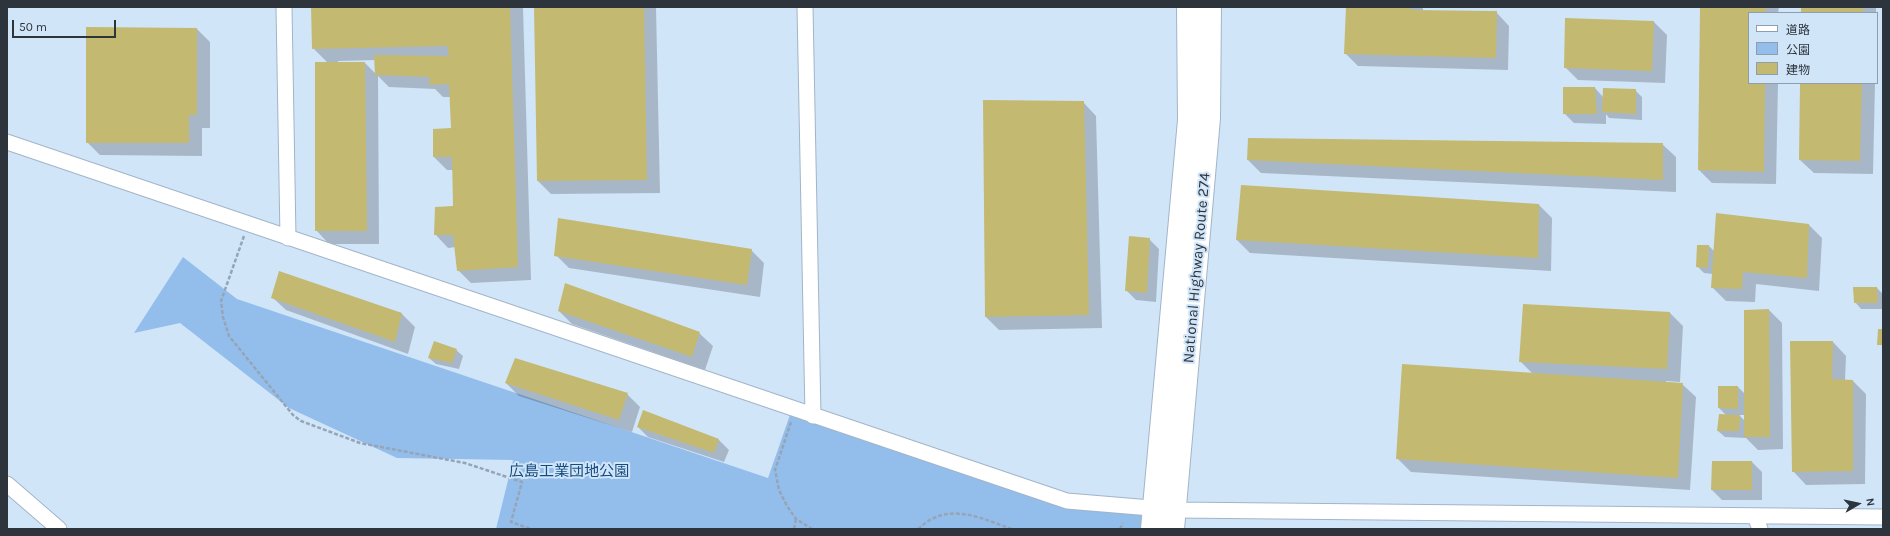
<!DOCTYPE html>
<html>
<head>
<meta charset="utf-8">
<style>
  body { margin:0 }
  #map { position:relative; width:1890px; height:536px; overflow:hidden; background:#d1e5f9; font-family:Karla,"Noto Sans JP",sans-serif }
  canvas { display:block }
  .frame { position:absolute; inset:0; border:8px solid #2d343c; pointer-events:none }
  .legend { position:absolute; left:1748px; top:12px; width:130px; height:72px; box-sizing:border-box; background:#d1e5f9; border:1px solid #8f9ead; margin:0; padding:5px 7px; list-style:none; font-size:12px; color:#2d343c }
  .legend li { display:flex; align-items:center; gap:8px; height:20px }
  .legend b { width:20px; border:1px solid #8f9ead }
  .north { position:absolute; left:1838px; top:484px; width:40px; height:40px; -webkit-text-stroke:3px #d1e5f9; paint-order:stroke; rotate:81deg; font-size:11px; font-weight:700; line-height:16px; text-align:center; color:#2d343c }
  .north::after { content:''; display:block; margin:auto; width:14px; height:18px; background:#2d343c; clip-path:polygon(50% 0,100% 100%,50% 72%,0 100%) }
  .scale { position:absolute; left:12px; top:20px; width:104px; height:18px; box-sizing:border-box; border:2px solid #2d343c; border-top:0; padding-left:5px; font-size:12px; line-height:14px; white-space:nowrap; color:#2d343c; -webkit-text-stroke:3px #d1e5f9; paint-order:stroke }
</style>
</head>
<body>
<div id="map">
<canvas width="1890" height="536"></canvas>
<div class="frame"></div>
<ul class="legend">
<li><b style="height:5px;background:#fff"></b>道路</li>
<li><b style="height:11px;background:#93beec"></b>公園</li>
<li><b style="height:11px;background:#c4b970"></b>建物</li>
</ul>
<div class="north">N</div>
<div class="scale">50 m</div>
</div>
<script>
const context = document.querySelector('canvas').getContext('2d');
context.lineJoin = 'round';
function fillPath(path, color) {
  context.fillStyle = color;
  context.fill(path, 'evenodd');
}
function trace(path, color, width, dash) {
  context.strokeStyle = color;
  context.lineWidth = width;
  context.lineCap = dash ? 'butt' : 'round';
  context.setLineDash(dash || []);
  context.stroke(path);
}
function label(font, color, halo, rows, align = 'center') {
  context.font = font + ' Karla,"Noto Sans JP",sans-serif';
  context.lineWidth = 4;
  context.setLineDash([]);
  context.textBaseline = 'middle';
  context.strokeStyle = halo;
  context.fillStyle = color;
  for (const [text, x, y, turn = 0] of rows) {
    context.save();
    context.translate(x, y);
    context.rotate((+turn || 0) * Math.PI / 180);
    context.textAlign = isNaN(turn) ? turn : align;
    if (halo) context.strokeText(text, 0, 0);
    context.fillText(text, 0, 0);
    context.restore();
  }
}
fillPath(new Path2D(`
  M183 257 237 299 768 478 792 409 1066 501 1154 509 1152 529H496L513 460 397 458 289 408 180 323 134 333Z`), '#93beec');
fillPath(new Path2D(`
  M312 7H523L531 280 471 283 458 270 456 247 448 248 435 234 454 207 453 170H447L434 157 452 129 450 97H443L435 89 389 87 378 76 379 244H329L316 230 328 63 313 48ZM376 60V74L365 63H338V61Z
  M535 7H656L660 193 551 194 538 181Z
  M1347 7H1423V11L1496 12 1509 26 1508 70 1358 66 1345 53Z
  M1701 7H1779L1778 13H1749V83H1778L1776 184 1712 183 1699 170Z
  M1802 7H1876V13H1802Z
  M1654 22 1667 35 1665 83 1578 80 1565 67Z
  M87 28 197 29 210 42V128H202V156L100 155 87 142Z
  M1801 83H1875L1873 174 1814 173 1800 160Z
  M1595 88 1603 97 1635 90 1642 97V120L1609 118 1606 114V124L1574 123 1564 113Z
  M1083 102 1096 116 1102 328 999 330 986 317Z
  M1662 144 1676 157V192L1261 173 1248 160Z
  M1242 186 1539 205 1552 218 1551 271 1250 253 1237 240Z
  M1717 214 1809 225 1822 238 1819 291 1756 284 1755 302 1726 301 1713 288V274L1704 273 1697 266 1709 246 1715 252Z
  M1149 239 1159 249 1156 302 1136 300 1126 290Z
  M751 250 764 263 760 297 569 268 556 255Z
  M280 272 402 314 415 327 408 354 286 310 272 297Z
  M1877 288 1883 294V309H1861L1855 302Z
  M1769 310 1782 323 1783 449 1758 450 1746 438 1725 437 1718 431 1726 415 1719 408 1738 387 1745 394ZM1739 415H1745V421Z
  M559 311 699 333 713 346 705 370 572 324Z
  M1670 313 1683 326 1680 382 1666 381V383L1682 384 1696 397 1690 490 1411 472 1398 459 1533 374 1520 361Z
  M1833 342 1846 356 1845 380 1853 381 1866 394 1865 484 1806 485 1793 471Z
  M456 350 463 356 459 369 436 364 429 358Z
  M506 383 627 394 640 407 632 432 519 396Z
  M638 427 719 440 729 450 724 462 648 437Z
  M1752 462 1762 472V500H1722L1712 490Z`), '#0003');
fillPath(new Path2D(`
  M311 7H510L518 267 457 271 453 235H434L435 207 453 206 452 157H433V129L451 128 449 84 429 85 430 77 375 75 374 55 449 56 447 46 312 49Z
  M534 7H644L647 180 537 181Z
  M1346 7H1411V10L1497 11 1496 58 1344 54Z
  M1700 7H1766V13H1749V83H1765L1764 172 1698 170Z
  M1801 7H1863V13H1801Z
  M1565 18 1654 21 1652 71 1564 68Z
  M86 27 197 28V115H189V143H86Z
  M315 62H365L367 231H315Z
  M1800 83H1862L1860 161 1799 160Z
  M1563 87H1595L1597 114H1563Z
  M1603 88 1636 89V114L1602 112Z
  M983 100 1084 101 1089 315 985 317Z
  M1248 138 1663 143V180L1247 160Z
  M1241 185 1539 204 1538 258 1236 240Z
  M1716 213 1809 224 1807 278 1743 272 1742 289 1711 288Z
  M558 218 752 249 747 285 554 256Z
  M1129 236 1150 238 1147 293 1125 291Z
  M1697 245H1709L1708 268 1696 267Z
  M279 271 402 313 395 342 271 298Z
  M565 283 700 332 692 357 558 311Z
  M1853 287H1877L1878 303H1854Z
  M1523 304 1670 312 1667 369 1519 362Z
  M1769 309 1770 437H1744V310Z
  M1878 329H1883V345H1877Z
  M434 341 457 349 452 363 428 358Z
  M1790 341H1833L1832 379 1853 380V471L1792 472Z
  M515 358 628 393 619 420 505 383Z
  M1402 364 1683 383 1678 478 1396 459Z
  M1718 386H1738V409L1718 408Z
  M643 410 719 439 714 453 637 427Z
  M1719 414 1740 415 1739 431H1717Z
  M1712 461H1752V490H1711Z`), '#c4b970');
const minor = new Path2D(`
  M284 7 288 238
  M805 7 813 416
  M7 142 1067 501 1175 510 1883 517
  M7 484 59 529
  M1755 516 1760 529`);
const highway = new Path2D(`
  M1152 529 1189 120 1188 7
  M1173 529 1209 118 1210 7`);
trace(minor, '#a2b4c8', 17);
trace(highway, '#a2b4c8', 24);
trace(new Path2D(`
  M244 236 221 301 223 317 229 336 293 415 301 421 360 443 465 463 522 482 511 522 531 529
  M791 422 775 470 779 490 787 506 796 519 812 529
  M794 529 796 519
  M918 529C923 525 928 520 934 518 959 506 988 521 1012 529
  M1120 529 1123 523`), '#96a5b5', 2.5, [4, 2]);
trace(minor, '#fff', 15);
trace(highway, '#fff', 22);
label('15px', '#2d343c', '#d1e5f9', [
  ["National Highway Route 274",1197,268,-85]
]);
label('15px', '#164c7e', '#d1e5f9', [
  ["広島工業団地公園",569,472]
]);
</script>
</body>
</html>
